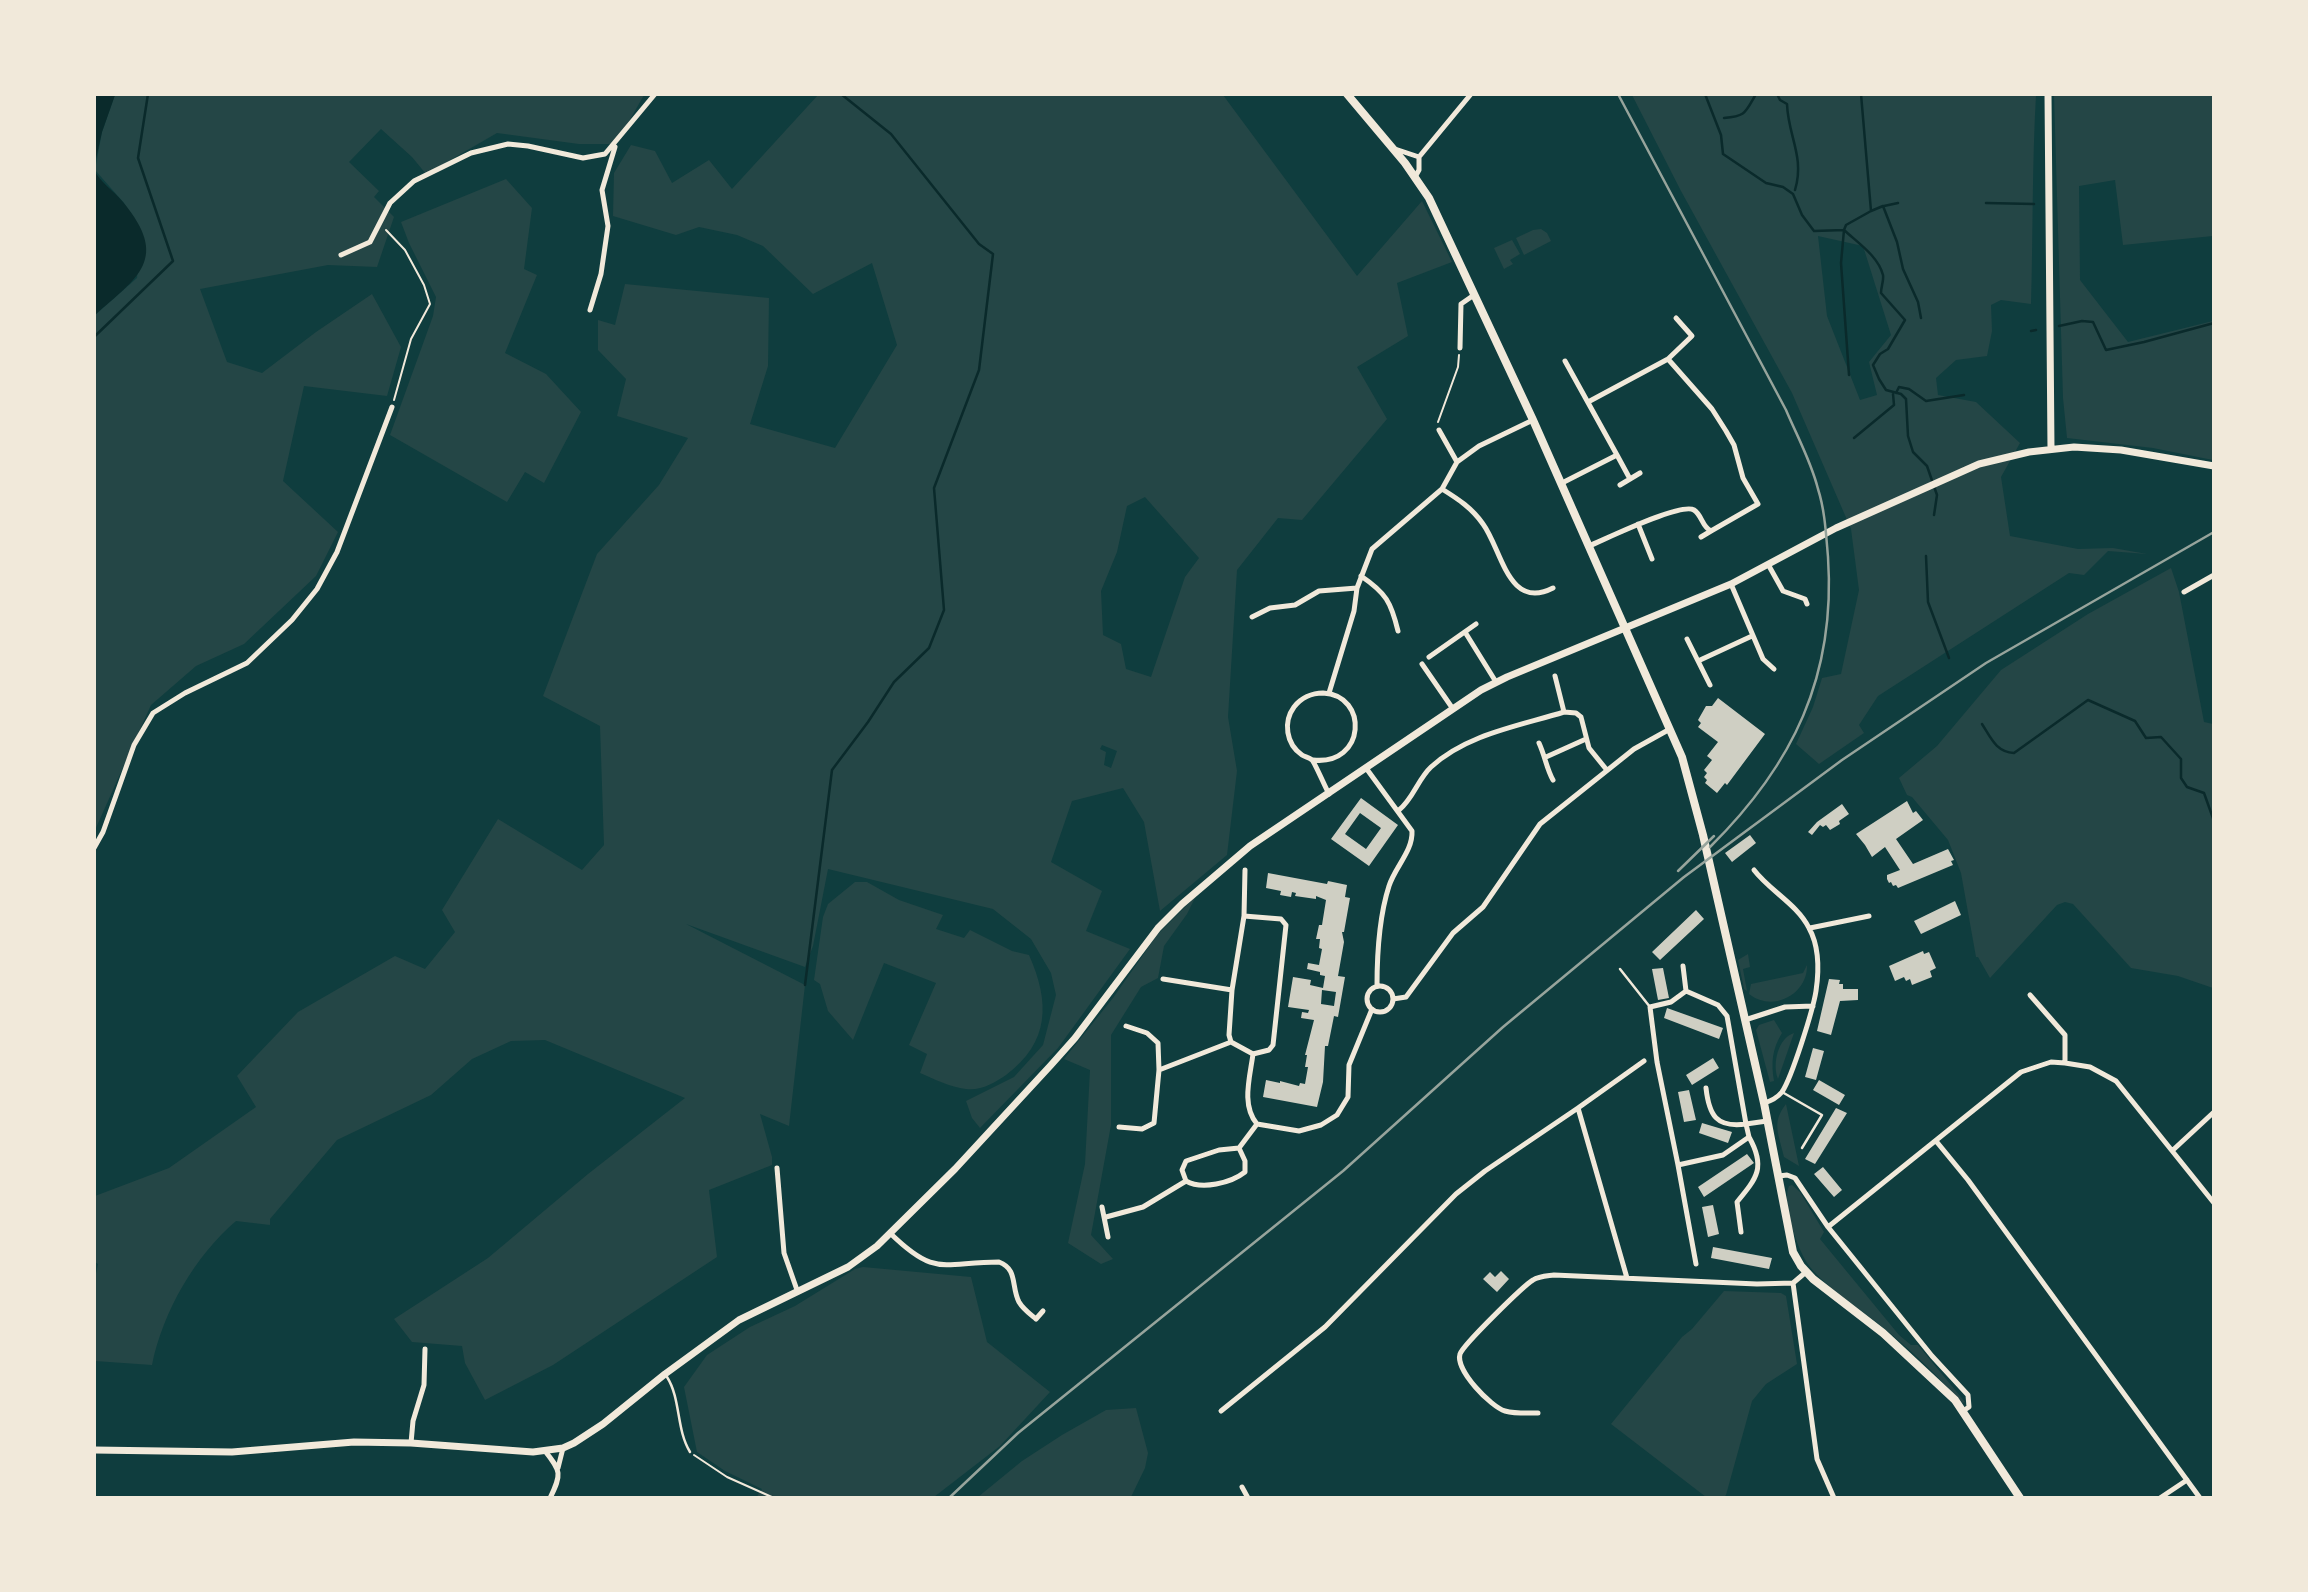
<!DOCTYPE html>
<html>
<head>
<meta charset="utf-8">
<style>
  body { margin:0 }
  #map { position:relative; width:2308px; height:1592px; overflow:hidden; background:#0f3d3e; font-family:Overpass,sans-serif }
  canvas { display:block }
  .frame { position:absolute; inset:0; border:96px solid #f1e9da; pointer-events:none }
</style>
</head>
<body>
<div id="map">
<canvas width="2308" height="1592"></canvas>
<div class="frame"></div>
</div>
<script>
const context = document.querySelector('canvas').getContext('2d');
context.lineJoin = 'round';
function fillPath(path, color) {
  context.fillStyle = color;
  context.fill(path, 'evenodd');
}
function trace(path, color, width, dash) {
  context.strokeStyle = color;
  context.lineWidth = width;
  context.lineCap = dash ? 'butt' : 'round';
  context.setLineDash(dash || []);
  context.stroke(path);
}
fillPath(new Path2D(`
  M115 95H644L616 144H579L497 133 426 174 412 157 381 129 349 162 379 191 374 197 394 217 377 267 328 265 200 289 227 362 262 373 316 332 372 294 401 347 387 396 304 386 283 481 338 532 316 576 244 644 196 666 151 705 95 830V315L137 278 141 231 124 203 95 170 102 132Z
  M818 95H1223L1357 276 1422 201 1452 262 1397 283 1408 336 1357 367 1387 419 1302 520 1278 518 1237 570 1228 717 1237 771 1227 855 1160 911 1144 822 1123 788 1072 801 1051 862 1102 891 1086 931 1130 949 1058 1048 980 1128 972 1118 966 1101 1014 1077 1043 1045 1056 995 1051 973 1031 939 993 909 828 869 813 946 805 967 686 924 805 985 789 1126 760 1114 772 1157V1165L709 1190 717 1257 553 1365 485 1400 465 1363 462 1346 412 1342 394 1319 488 1258 588 1174 685 1098 545 1040 511 1041 472 1059 431 1095 337 1140 270 1219V1225L236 1221C195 1256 163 1311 152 1365L95 1361 94 1283 98 1264 95 1262V1196L169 1168 256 1107 237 1076 298 1012 395 956 425 969 455 932 442 910 498 819 582 870 604 845 600 726 543 696 597 554 659 485 688 438 617 416 626 379 598 350V320L615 325 625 284 769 298 768 366 750 424 835 448 897 345 872 263 813 294 763 246 737 235 699 227 676 235 613 216 614 173 631 145 655 151 672 183 709 160 732 189ZM1145 497 1199 558 1185 577 1151 677 1126 669 1121 644 1103 635 1101 591 1117 552 1127 506ZM1102 745 1117 751 1111 768 1104 765 1106 752 1100 749Z
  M1632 95H2036C2032 164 2033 234 2031 304L2001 300 1991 305 1992 331 1987 356 1956 360 1936 378 1938 395 1976 402 2020 443 2001 477 2010 536 2078 549 2113 548 2147 554 2108 551 2084 575 2069 573 1878 696 1859 725 1864 733 1819 764 1796 744 1813 707 1822 678 1841 674 1859 590 1851 529 1792 393 1681 191ZM1818 236 1863 246 1891 335 1869 362 1877 395 1860 400 1827 316Z
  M2054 95H2213V236L2123 245 2115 180 2079 186 2080 280 2128 342 2213 321V460L2153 448 2067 438 2063 398Z
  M506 179 532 208 524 269 537 275 505 353 546 374 581 412 544 483 525 472 507 502 390 435 433 316 436 297 409 243 401 222Z
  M1541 229 1547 233 1551 241 1524 255 1516 238 1533 230Z
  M1512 240 1520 254 1510 260 1513 264 1504 269 1494 248Z
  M2171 568 2179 592 2204 722 2213 724V988L2178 976 2131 968 2073 904 2065 902 2057 905 1990 978 1978 957H1976L1961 873 1948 840 1912 797 1907 795 1899 778 1937 746 2001 670 2088 614Z
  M855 882H867L899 900 943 915 936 929 964 938 970 930 1012 951 1029 955C1050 1002 1050 1042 1006 1075 994 1083 981 1091 966 1089 950 1087 934 1079 920 1073L927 1054 909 1045 936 983 884 963 853 1040 828 1011 820 984 814 980 823 917 828 904Z
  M1196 896 1187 914 1164 946 1158 978 1141 987 1111 1035V1125L1091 1235 1113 1259 1101 1264 1068 1243 1085 1164 1090 1070 1064 1059 1113 998 1157 935Z
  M1748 954 1750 967 1743 969 1747 991 1744 989 1738 960Z
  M1807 965C1808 994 1773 1013 1749 994L1751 984 1803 973Z
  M1774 1020 1782 1033C1772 1049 1771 1063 1774 1081L1770 1082 1756 1030 1759 1025Z
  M1794 1033 1778 1079C1772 1064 1778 1038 1794 1033Z
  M1786 1104 1799 1166 1784 1157C1779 1134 1771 1123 1786 1104Z
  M1792 1185 1800 1192 1824 1232 1820 1239 1899 1335 1911 1345H1918L1965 1402 1962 1403C1937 1375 1910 1349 1880 1325 1859 1308 1827 1288 1810 1267 1798 1252 1781 1203 1789 1186Z
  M863 1267 971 1277 987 1342 1050 1392 1000 1446 934 1497 756 1498 762 1489 725 1471 697 1452 684 1387 707 1355 750 1327 795 1306 855 1269Z
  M1724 1291 1781 1293 1786 1296 1797 1364 1766 1384 1752 1401 1726 1495 1724 1497H1706L1611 1424 1682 1337 1692 1329Z
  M1136 1408 1148 1453 1145 1468 1131 1497H978L1022 1461 1062 1435 1106 1410Z`), '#244646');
fillPath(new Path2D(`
  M95 94 115 95 102 132 95 163Z
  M94 170C100 182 114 191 123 202 170 259 138 277 95 315Z`), '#0a2a2b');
trace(new Path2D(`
  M1705 94 1721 135 1723 154 1766 183 1783 187 1793 194 1802 215 1814 231 1844 230 1841 263 1849 375
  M1777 94 1780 100 1787 104C1788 136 1805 157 1795 190
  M1861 94 1871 211 1846 225 1844 230C1858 243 1878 256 1883 275 1884 280 1881 287 1881 293L1905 320 1888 349 1880 354 1873 365 1879 379 1886 390 1901 394 1906 399 1908 436 1913 452 1927 466 1937 495 1934 515
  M1724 118C1746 116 1745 113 1756 94
  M1986 203 2034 204
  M1884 206 1898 203
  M1871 211 1883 206 1897 242 1903 269 1918 302 1921 318
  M2059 326 2082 321 2093 322 2106 350 2144 342 2214 323
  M2031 331 2036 330
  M94 337 173 261 138 158 148 94
  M1896 393 1899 387 1909 389 1926 401 1964 395
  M1854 438 1894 405 1893 394
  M1926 556 1928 602 1949 658
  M1982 724C1991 738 1996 752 2014 753L2088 700 2135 721 2146 738 2161 737 2181 759V778L2187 787 2204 793 2214 821
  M805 985 832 770 868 722 894 682 929 648 944 610 934 488 979 370 993 254 979 244 891 134 841 94`), '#0a2a2b', 2.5);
fillPath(new Path2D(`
  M1718 698 1765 734 1727 785 1725 783 1717 793 1705 783 1707 780 1704 777 1707 773 1704 770 1712 760 1707 756 1718 742 1698 727 1701 723 1698 720 1706 706H1712Z
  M1361 798 1398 825 1369 866 1331 839ZM1360 813 1381 828 1366 849 1345 834Z
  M1907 801 1913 813 1916 811 1923 820 1896 839 1913 864 1948 849 1954 860 1951 861 1953 865 1898 888 1896 885 1893 886 1891 882 1889 883 1887 879V875L1900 870 1885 847 1872 857 1865 845 1856 834Z
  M1842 804 1849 814 1839 821 1840 824 1830 830 1826 825 1823 827 1820 825 1812 835 1808 832 1817 822Z
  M1750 835 1756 843 1732 862 1725 853Z
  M1268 873 1327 884 1328 881 1347 885 1345 897 1350 898 1344 932H1342L1344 942 1338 976 1345 977 1338 1017 1334 1016 1328 1046H1325L1323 1082 1317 1107 1263 1097 1266 1080 1280 1083V1081L1299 1086 1300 1083 1305 1084 1308 1067H1305L1307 1055H1305L1314 1020 1301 1018 1302 1012 1308 1013 1309 1010 1288 1007 1293 977 1311 980 1310 985 1323 988 1325 976 1320 975V972L1307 969 1308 963 1319 965 1322 949 1319 948 1320 939H1316L1319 925H1322L1326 900 1316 896V899L1295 896 1296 893 1292 892 1291 897 1280 895 1281 891 1266 888ZM1322 990 1336 992 1334 1006 1321 1004Z
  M1955 901 1961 915 1921 934 1914 921Z
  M1696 910 1704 919 1660 960 1652 952Z
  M1923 951 1924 954 1929 952 1936 968 1930 971 1932 977 1912 985 1910 979 1906 981 1904 977 1895 981 1889 966Z
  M1663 968 1669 998 1658 1000 1652 969Z
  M1829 979 1840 980 1839 984H1843V989H1858V1000L1840 1001 1831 1035 1817 1031Z
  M1667 1008 1723 1028 1719 1039 1664 1018Z
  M1813 1048 1824 1051 1816 1080 1805 1077Z
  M1713 1058 1719 1068 1692 1085 1686 1075Z
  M1819 1080 1845 1095 1839 1105 1813 1090Z
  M1689 1090 1696 1120 1684 1122 1678 1092Z
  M1836 1108 1847 1113 1815 1164 1805 1159Z
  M1702 1123 1732 1132 1728 1143 1699 1133Z
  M1747 1154 1754 1163 1704 1197 1698 1187Z
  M1823 1167 1842 1190 1834 1197 1814 1174Z
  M1713 1205 1719 1234 1708 1237 1702 1207Z
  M1713 1247 1772 1258 1769 1269 1711 1258Z
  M1501 1271 1509 1279 1497 1292 1483 1279 1490 1272 1495 1277Z`), '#cfcfc3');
trace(new Path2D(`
  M386 230 405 250 424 285 430 304 411 339 394 400
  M1438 422 1458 367 1459 355
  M694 1455 727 1477 774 1498`), '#f1e9da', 2);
trace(new Path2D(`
  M1620 969 1650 1007
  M1782 1092 1822 1115 1802 1148
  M667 1377C681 1399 676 1429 690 1452`), '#f1e9da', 2.5);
trace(new Path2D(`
  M1392 148 1419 157V170L1415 177
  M1419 157 1471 94
  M341 255 370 242 390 203 414 181 471 153 508 144 528 146 583 158 605 154 655 94
  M590 310 601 274 608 226 602 190 615 147
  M1460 348 1461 304 1474 295
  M1588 402 1668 359 1692 336 1676 318
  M1439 430 1457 462
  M1617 455 1630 479
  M1562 483 1617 455 1565 361
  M1620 485 1640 473
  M1442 489C1458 499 1472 508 1483 524 1502 550 1508 611 1553 588
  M1638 524 1652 559
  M1701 537 1711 531
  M1589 546C1606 539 1681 502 1694 510 1702 515 1702 527 1711 531L1758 504 1743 478 1734 445 1726 431 1712 409 1668 359
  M1769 566 1783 591 1805 599 1807 604
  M1361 576C1386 593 1391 602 1398 631
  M1731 584 1763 659 1774 669
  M2184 592 2214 575
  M1252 617 1270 608 1295 605 1319 591 1357 588
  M1465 632 1496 682
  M1687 639 1710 685
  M1429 657 1476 624
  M1698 661 1752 636
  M1422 664 1453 709
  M1555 676 1564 712
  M1329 693 1354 611 1357 588 1372 549 1442 489 1457 462 1479 446 1533 420
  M1539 743C1545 756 1547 770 1553 780
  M1546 757 1586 739
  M1313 760C1366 766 1369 695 1323 693 1312 693 1301 698 1294 707 1283 722 1286 744 1302 755 1305 757 1309 757 1312 760 1315 763 1325 787 1329 794
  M1366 768 1412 831C1413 851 1395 867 1389 886 1379 917 1377 954 1377 986
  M1399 810C1413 799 1418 779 1431 767 1467 734 1519 726 1564 712L1576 713 1581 717 1589 748 1606 769
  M94 848 103 832 134 745 153 713 185 693 247 663 292 620 317 589 337 552 392 407
  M1754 870C1770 891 1797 904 1809 928 1819 946 1819 971 1816 991 1813 1010 1792 1077 1782 1092 1777 1098 1771 1101 1764 1103
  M1244 916 1281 919 1286 925 1273 1045 1269 1050 1253 1054 1231 1042 1229 1035 1232 990 1244 916 1245 870
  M1810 928 1869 916
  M1683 966 1686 991
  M1163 979 1232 990
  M1367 999a13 13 0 1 1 26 0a13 13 0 1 1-26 0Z
  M2030 995 2065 1035V1063L2090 1067 2116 1081 2214 1203
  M1393 999 1406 997 1453 933 1483 907 1540 824 1634 749 1670 729
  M1745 1020 1785 1007 1813 1006
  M1253 1054C1250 1077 1241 1105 1257 1124L1299 1131 1321 1125 1337 1115 1348 1097 1349 1065 1372 1009
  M1159 1070 1231 1042
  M1706 1088C1709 1115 1716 1128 1746 1124L1727 1016 1718 1005 1686 991 1671 1002 1650 1007 1657 1062 1678 1165 1723 1155 1749 1137 1746 1124 1767 1121
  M1578 1108 1644 1061
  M1119 1127 1142 1129 1154 1123 1159 1070 1158 1043 1147 1033 1126 1026
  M1936 1141 1968 1180 2200 1498
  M2173 1150 2214 1112
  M1678 1165 1696 1264
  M777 1168 784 1253 797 1290
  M1779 1176 1787 1175 1795 1178 1828 1227 1932 1356 1968 1395 1969 1407 1963 1411
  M1186 1181 1182 1170 1186 1161 1219 1150 1239 1148
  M1102 1207 1108 1237
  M1106 1217 1143 1207 1186 1181C1202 1190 1231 1183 1245 1172V1161L1239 1148 1257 1124
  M1828 1227 2021 1072 2051 1062 2065 1063
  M1741 1232 1737 1202C1757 1178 1766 1167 1749 1137
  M890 1233C936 1278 942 1262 999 1262 1018 1269 1011 1287 1019 1302 1023 1309 1030 1314 1036 1319L1043 1311
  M1793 1283 1817 1459 1834 1498
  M1221 1411 1325 1327 1456 1194 1485 1171 1578 1108 1627 1278
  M1538 1413C1528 1413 1516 1414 1505 1411 1491 1407 1455 1370 1460 1354 1463 1345 1523 1286 1533 1280 1539 1276 1547 1276 1554 1275L1757 1284 1793 1283 1806 1272
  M411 1443 413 1421 424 1385 425 1349
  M545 1451C561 1471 562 1474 550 1498
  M558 1468 563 1448
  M1242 1487 1248 1498
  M2160 1498 2187 1480`), '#f1e9da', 5);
trace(new Path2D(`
  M2048 94 2051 449
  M94 1450 232 1452 354 1442 411 1443 533 1452 563 1448 574 1443 603 1424 665 1374 739 1320 848 1267 877 1246 955 1169 1051 1065 1075 1038 1158 928 1182 904 1250 846 1481 690 1507 677 1731 584 1836 528 1979 464 2029 452 2074 447 2121 450 2214 466`), '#f1e9da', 7);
trace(new Path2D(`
  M1347 94 1405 163 1429 198 1533 420 1682 757 1703 835 1764 1103 1793 1252 1801 1266 1813 1279 1883 1333 1955 1400 2020 1498`), '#f1e9da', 8);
trace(new Path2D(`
  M1618 94 1786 410C1797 436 1811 461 1818 489 1825 511 1826 534 1828 557 1836 676 1793 765 1710 847
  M1678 871 1714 836
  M949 1498 1018 1433 1343 1171 1503 1027 1684 877 1842 760 1986 663 2214 532`), '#97a49c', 2.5);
</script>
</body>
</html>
